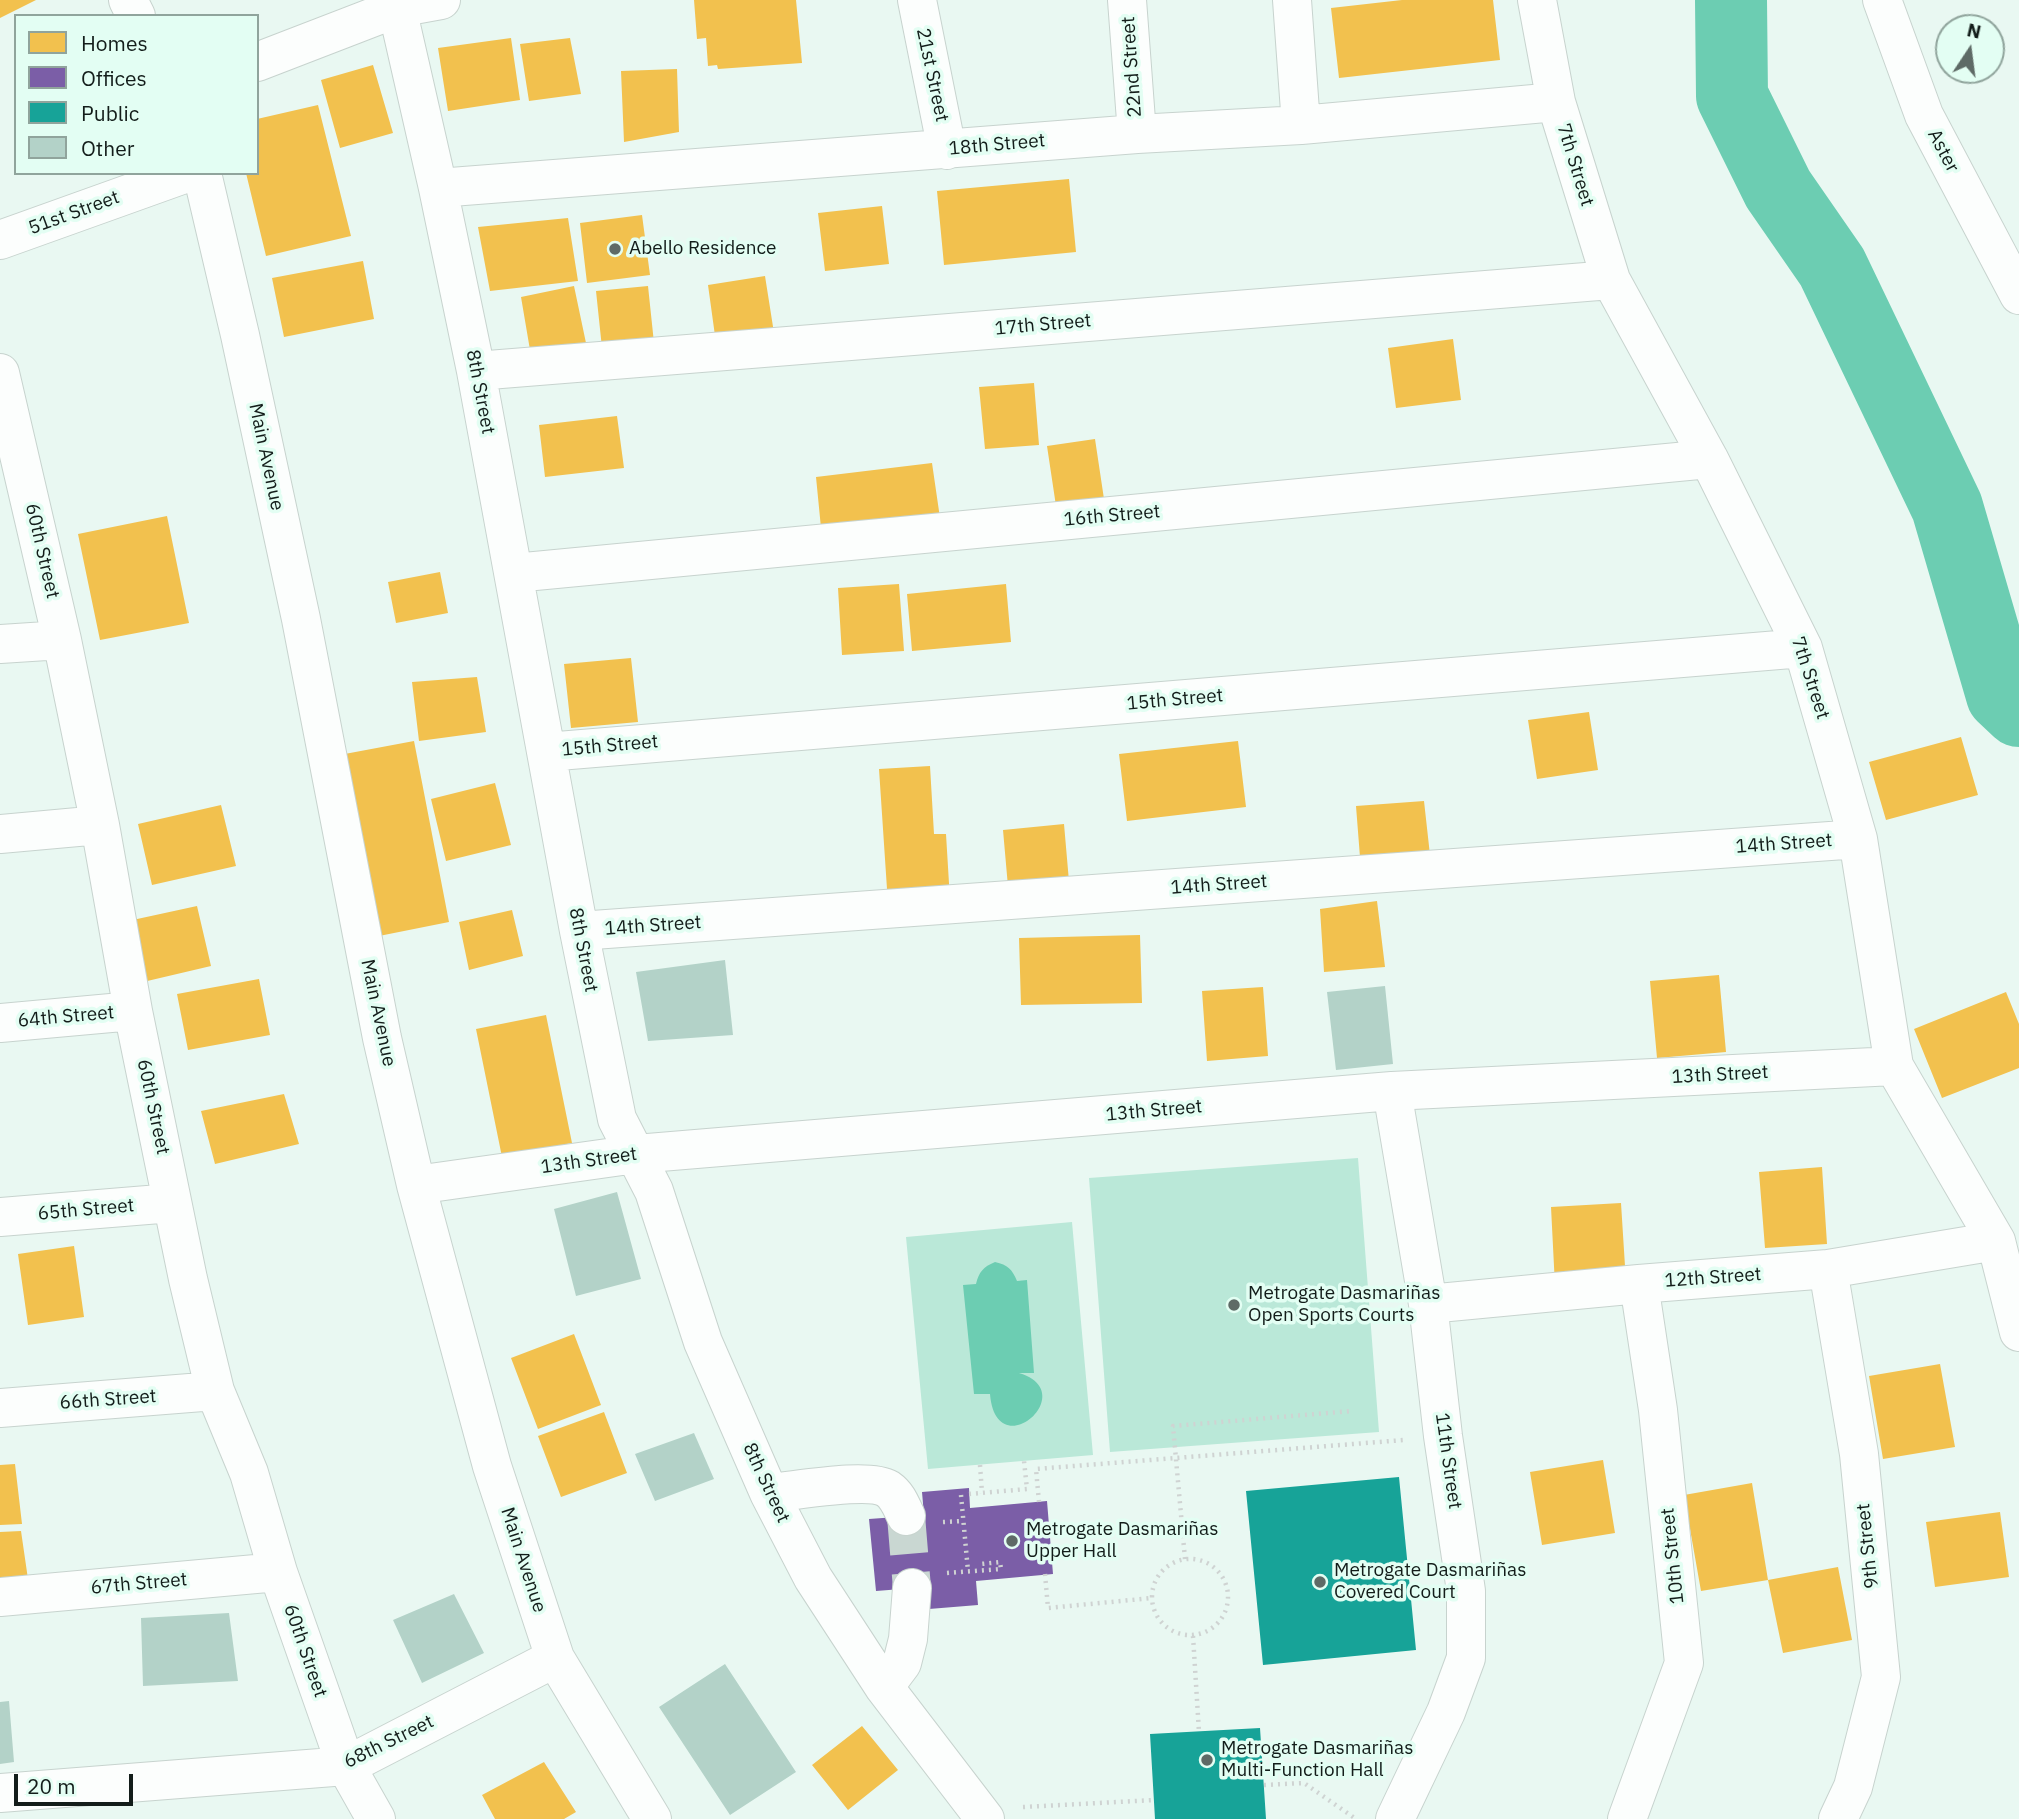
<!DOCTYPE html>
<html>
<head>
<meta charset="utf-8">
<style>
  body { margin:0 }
  #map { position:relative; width:2019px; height:1819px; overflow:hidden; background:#e9f8f2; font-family:"IBM Plex Sans",sans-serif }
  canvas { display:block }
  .legend { position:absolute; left:14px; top:14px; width:245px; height:161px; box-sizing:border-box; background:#e3fef3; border:2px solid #90a49c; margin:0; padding:9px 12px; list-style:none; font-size:21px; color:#131d1a }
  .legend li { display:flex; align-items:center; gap:14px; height:35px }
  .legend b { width:35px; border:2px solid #90a49c }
  .north { position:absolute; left:1935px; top:14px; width:70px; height:70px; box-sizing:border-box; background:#e3fef3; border:2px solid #90a49c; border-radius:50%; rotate:13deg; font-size:19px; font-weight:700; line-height:28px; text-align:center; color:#131d1a }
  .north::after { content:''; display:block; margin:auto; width:24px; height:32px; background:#5e6a66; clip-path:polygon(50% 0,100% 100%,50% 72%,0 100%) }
  .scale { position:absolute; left:14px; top:1774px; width:119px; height:32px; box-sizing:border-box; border:4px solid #131d1a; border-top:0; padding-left:9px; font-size:21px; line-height:24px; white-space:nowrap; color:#131d1a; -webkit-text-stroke:5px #e3fef3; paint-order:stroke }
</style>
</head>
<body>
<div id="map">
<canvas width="2019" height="1819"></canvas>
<ul class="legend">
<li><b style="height:19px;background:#f2c14e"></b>Homes</li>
<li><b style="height:19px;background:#7b5ea7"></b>Offices</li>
<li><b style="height:19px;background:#17a398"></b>Public</li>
<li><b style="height:19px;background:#b3d2c8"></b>Other</li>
</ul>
<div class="north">N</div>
<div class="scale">20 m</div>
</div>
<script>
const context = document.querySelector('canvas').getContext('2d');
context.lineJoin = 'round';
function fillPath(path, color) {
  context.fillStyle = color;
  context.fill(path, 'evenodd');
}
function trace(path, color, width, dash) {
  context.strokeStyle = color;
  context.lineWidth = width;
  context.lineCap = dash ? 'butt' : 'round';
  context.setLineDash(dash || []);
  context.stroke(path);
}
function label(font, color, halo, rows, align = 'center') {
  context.font = font + ' "IBM Plex Sans",sans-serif';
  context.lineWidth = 7;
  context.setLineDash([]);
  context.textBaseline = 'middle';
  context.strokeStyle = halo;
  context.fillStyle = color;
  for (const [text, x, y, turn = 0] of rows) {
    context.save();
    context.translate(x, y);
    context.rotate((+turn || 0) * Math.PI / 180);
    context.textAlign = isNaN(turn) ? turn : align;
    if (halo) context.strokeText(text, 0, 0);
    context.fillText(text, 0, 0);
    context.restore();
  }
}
fillPath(new Path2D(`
  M1358 1158 1379 1432 1110 1452 1089 1178Z
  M1072 1222 1093 1455 928 1469 906 1237Z`), '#bae8d8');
fillPath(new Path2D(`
  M995 1262C1008 1265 1012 1269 1017 1281L1027 1280 1034 1373H1019C1083 1392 996 1468 990 1394H974L963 1285 976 1284C979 1272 983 1267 995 1262Z`), '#6ccdb2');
fillPath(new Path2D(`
  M0 0H36L0 18Z
  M694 0H796L802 63 718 69 717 65 708 66 706 38 697 39Z
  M1402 0H1493L1500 60 1339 78 1331 8Z
  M511 38 520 100 448 111 438 48Z
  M570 38 581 94 529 101 520 44Z
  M373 65 393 133 340 148 321 80Z
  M677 69 679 132 624 142 621 71Z
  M318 105 351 236 266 256 246 173H257V119Z
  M1069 179 1076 252 944 265 937 191Z
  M882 206 889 264 825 271 818 213Z
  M642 215 650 275 587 283 580 223Z
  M568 218 578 281 490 291 478 227Z
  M363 261 374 319 284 337 272 278Z
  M765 276 774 333 716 343 708 285Z
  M574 286 586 343 530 350 521 297Z
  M648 286 654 343 602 348 596 291Z
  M1453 339 1461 400 1396 408 1388 348Z
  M1034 383 1039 445 985 449 979 387Z
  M617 416 624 468 545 477 539 425Z
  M1095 439 1104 499 1056 506 1047 446Z
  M932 463 940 518 821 528 816 477Z
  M167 516 189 623 100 640 78 534Z
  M440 572 448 613 396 623 388 582Z
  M899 584 904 651 842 655 838 588Z
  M1006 584 1011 642 912 651 907 594Z
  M631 658 638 722 571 728 564 664Z
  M477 677 486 732 419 741 412 682Z
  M1589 712 1598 770 1537 779 1528 720Z
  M1961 737 1978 795 1886 820 1869 762Z
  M414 741 449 922 369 938 334 756Z
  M1238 741 1246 807 1127 821 1119 754Z
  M930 766 934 834H946L950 900 888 904 879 769Z
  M495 783 511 845 446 861 431 799Z
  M1424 801 1431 864 1361 870 1356 806Z
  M221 805 236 866 152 885 138 824Z
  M1064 824 1070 893 1009 898 1003 830Z
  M1377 901 1385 967 1324 972 1320 909Z
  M197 906 211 966 143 982 128 921Z
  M512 910 523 956 469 970 459 922Z
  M1140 935 1142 1003 1021 1005 1019 938Z
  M1719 975 1726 1052 1657 1058 1650 981Z
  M259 979 270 1035 188 1050 177 994Z
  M1263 987 1268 1056 1207 1061 1202 991Z
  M2006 992 2019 1024V1068L1942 1098 1914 1029Z
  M546 1015 572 1143 502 1157 476 1029Z
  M284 1094 299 1144 215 1164 201 1111Z
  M1822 1167 1827 1244 1765 1248 1759 1172Z
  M1621 1203 1626 1282 1555 1286 1551 1207Z
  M74 1246 84 1317 28 1325 18 1254Z
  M574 1334 601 1405 538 1429 511 1358Z
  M1940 1364 1955 1447 1883 1459 1869 1376Z
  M604 1412 627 1473 561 1497 538 1436Z
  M1603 1460 1615 1533 1542 1545 1530 1472Z
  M15 1464 22 1524 0 1525V1465Z
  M1752 1483 1768 1580 1701 1591 1684 1495Z
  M2000 1512 2009 1577 1935 1587 1926 1522Z
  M21 1531 29 1586 0 1587V1532Z
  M1838 1567 1852 1640 1783 1653 1768 1580Z
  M862 1726 898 1770 848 1810 812 1765Z
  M544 1762 576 1812 564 1819H495L482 1795Z`), '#f2c14e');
fillPath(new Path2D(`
  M969 1488 970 1508 1047 1501 1053 1574 976 1581 978 1605 929 1609 927 1587 876 1591 869 1519 924 1515 922 1492Z`), '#7b5ea7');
fillPath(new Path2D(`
  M1399 1477 1416 1650 1263 1665 1246 1491Z
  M1260 1728 1266 1819H1155L1150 1734Z`), '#17a398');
trace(new Path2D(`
  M1731 0 1732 96 1778 189 1832 267 1947 507 2002 695 2019 711`), '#6ccdb2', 72);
fillPath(new Path2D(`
  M725 960 733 1035 648 1041 636 972Z
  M1385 986 1393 1064 1336 1070 1327 992Z
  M617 1192 641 1279 576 1296 554 1209Z
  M694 1433 714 1479 655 1501 635 1454Z
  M454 1594 484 1653 422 1683 393 1620Z
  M229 1613 238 1681 143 1686 141 1618Z
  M725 1664 796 1772 730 1815 659 1707Z
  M9 1701 14 1762 0 1764V1702Z`), '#b3d2c8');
trace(new Path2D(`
  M906 1516 912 1588`), '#c9d7d2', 38, [38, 19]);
const minor = new Path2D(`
  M128 0 136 16
  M393 0 397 8 438 188 476 371 579 931 617 1119 654 1191 703 1342 769 1493 813 1578 884 1687 985 1819
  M917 0 947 150
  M1127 0 1137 134
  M1292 0 1301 125
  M1537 0 1556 102 1611 280 1709 459 1803 648 1858 839 1894 1066 1996 1241 2019 1332
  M1882 0 1924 115 2019 295
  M257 62 397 8 441 0
  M202 173 240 335 301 619 382 1038 416 1185 492 1466 555 1658 652 1819
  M438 188 1137 134 1301 125 1556 102
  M0 240 187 173
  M476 371 1611 280
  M0 373 62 640 100 825 133 1011 188 1279 215 1391 249 1473 278 1572 346 1766 376 1819
  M514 573 1709 459
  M0 644 62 640
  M546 752 1803 648
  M0 834 100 825
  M579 931 1858 839
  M0 1023 133 1011
  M1392 1091 1428 1304 1443 1436 1466 1591V1658L1446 1712 1395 1819
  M416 1185 636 1154 1392 1091 1894 1066
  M0 1217 172 1203
  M1828 1269 1859 1454 1881 1677 1853 1787 1838 1819
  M1428 1304 1639 1284 1828 1269 1996 1241
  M0 1408 215 1391
  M769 1493C795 1491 868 1477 888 1489 898 1496 901 1506 906 1516
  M0 1597 278 1572
  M884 1687 902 1663 908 1639 912 1588
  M0 1793 346 1766 555 1658
  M1627 1819 1684 1663 1658 1410 1639 1284`);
trace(minor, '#c7d3ce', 40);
trace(new Path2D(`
  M980 1465 982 1493
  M969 1494 1027 1489 1024 1461
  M961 1495 968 1571
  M1039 1502 1036 1469 1404 1440
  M943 1522 963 1521
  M1152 1597a38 38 0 1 1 76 0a38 38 0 1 1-76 0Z
  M1185 1559 1173 1426 1352 1411
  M947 1573 1001 1569 1000 1562 981 1564
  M1045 1574 1048 1608 1152 1598
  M1193 1636 1199 1732
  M1264 1785 1304 1783 1356 1819
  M1023 1807 1154 1800`), '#cfd3d2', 4.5, [2, 5]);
trace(minor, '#fcfefd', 38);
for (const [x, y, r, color] of [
  [615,249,7,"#5e6a66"],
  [1234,1305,7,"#5e6a66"],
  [1012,1541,7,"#5e6a66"],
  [1320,1582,7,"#5e6a66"],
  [1207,1760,7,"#5e6a66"]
]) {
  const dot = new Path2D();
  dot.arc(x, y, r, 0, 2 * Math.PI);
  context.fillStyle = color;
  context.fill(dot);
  trace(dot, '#e3fef3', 2.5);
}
label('19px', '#131d1a', '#e3fef3', [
  ["22nd Street",1132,67,-94],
  ["21st Street",932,75,78],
  ["18th Street",997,145,-5],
  ["Aster",1943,151,62],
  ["7th Street",1575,165,73],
  ["51st Street",74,213,-20],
  ["17th Street",1043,325,-5],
  ["8th Street",480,392,79],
  ["Main Avenue",266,457,78],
  ["16th Street",1112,516,-5],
  ["60th Street",42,551,77],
  ["7th Street",1810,678,72],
  ["15th Street",1175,700,-5],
  ["15th Street",610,746,-5],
  ["14th Street",1784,844,-4],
  ["14th Street",1219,885,-4],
  ["14th Street",653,926,-4],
  ["8th Street",583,950,79],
  ["Main Avenue",378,1013,78],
  ["64th Street",66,1017,-5],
  ["13th Street",1720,1075,-3],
  ["60th Street",153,1107,78],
  ["13th Street",1154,1111,-5],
  ["13th Street",589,1161,-8],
  ["65th Street",86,1210,-5],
  ["12th Street",1713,1278,-4],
  ["66th Street",108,1400,-4],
  ["11th Street",1448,1461,82],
  ["8th Street",766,1483,65],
  ["9th Street",1868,1546,-96],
  ["10th Street",1673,1556,-96],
  ["Main Avenue",523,1560,72],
  ["67th Street",139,1584,-5],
  ["60th Street",305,1651,71],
  ["68th Street",389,1742,-26]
]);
label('19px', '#131d1a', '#e3fef3', [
  ["Abello Residence",629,249],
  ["Metrogate Dasmariñas",1248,1294],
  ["Open Sports Courts",1248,1316],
  ["Metrogate Dasmariñas",1026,1530],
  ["Upper Hall",1026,1552],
  ["Metrogate Dasmariñas",1334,1571],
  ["Covered Court",1334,1593],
  ["Metrogate Dasmariñas",1221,1749],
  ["Multi-Function Hall",1221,1771]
], 'left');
</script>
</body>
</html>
